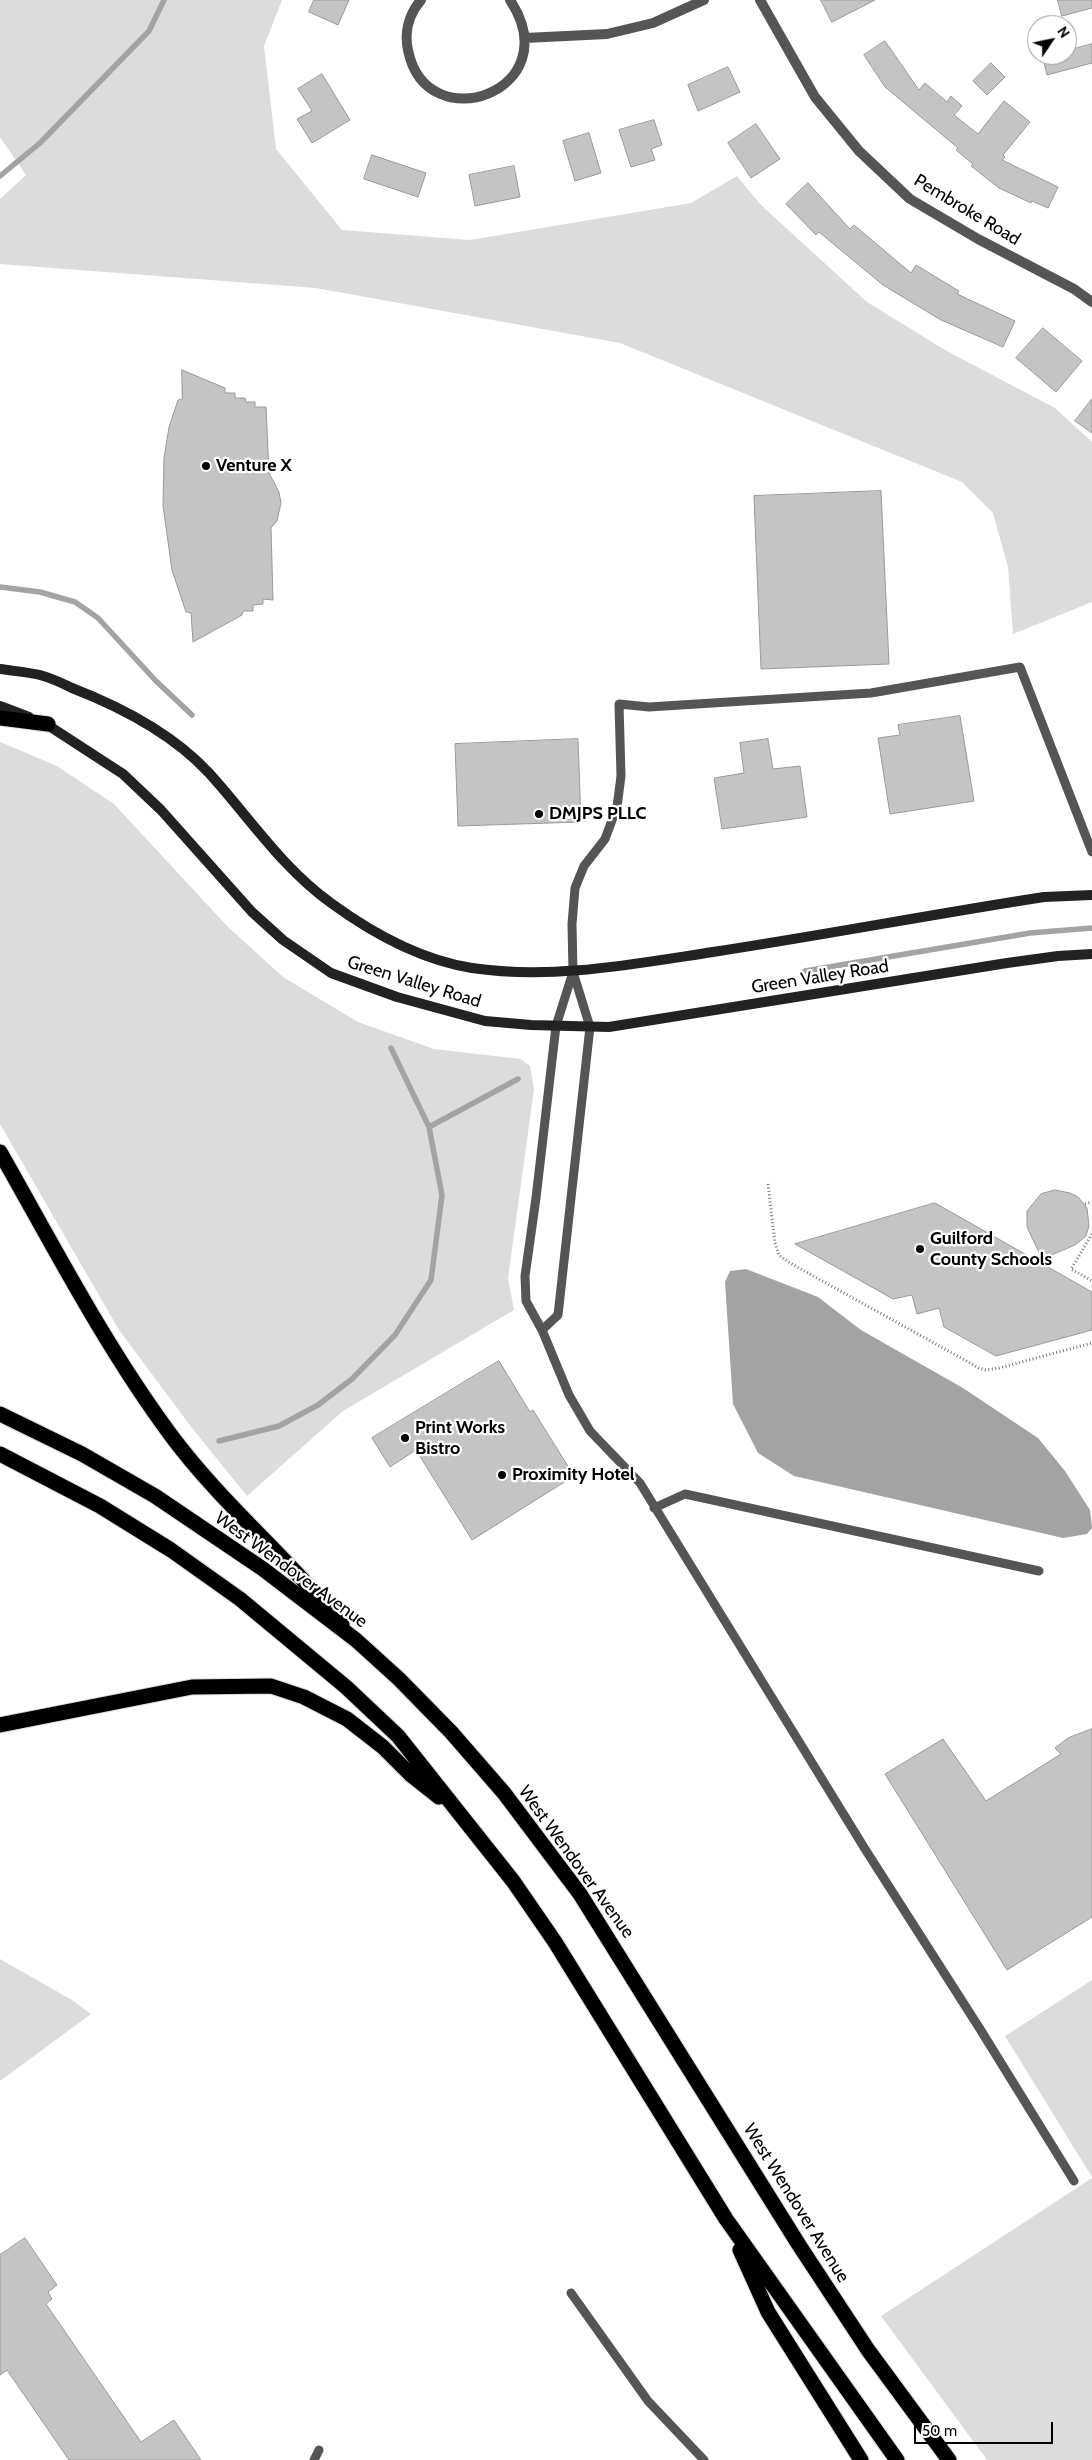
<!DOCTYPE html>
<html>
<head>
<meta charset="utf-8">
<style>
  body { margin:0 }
  #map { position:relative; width:1092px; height:2460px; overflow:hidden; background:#fff; font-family:Cabin,sans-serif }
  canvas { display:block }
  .north { position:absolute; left:1027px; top:15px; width:50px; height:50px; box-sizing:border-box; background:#fff; border:1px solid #999; border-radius:50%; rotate:56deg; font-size:14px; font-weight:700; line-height:20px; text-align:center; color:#000 }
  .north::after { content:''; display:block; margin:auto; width:18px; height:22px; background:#000; clip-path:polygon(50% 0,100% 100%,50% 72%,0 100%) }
  .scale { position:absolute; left:914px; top:2422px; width:139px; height:22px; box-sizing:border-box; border:2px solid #000; border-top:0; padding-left:6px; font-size:15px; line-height:18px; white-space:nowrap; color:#000; -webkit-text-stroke:4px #fff; paint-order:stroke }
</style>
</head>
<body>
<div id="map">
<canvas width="1092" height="2460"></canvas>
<div class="north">N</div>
<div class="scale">50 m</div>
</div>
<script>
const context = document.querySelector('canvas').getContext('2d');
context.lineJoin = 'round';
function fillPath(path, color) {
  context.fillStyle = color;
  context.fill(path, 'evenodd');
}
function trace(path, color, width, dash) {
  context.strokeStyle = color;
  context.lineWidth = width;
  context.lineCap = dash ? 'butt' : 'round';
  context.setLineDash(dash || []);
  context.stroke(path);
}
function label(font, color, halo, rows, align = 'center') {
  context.font = font + ' Cabin,sans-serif';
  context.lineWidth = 4.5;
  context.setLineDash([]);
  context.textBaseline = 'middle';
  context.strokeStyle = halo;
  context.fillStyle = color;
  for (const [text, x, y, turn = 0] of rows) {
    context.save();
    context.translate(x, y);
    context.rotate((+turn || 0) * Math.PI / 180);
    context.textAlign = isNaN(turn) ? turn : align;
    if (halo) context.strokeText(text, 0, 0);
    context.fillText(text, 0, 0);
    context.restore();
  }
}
fillPath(new Path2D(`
  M0 0H282L264 46 276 149 342 230 470 240 691 203 737 176 761 205 867 302 945 350 1055 408 1092 442V602L1013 634 1008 567 993 513 962 482 620 343 316 288 0 264V199L26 175 0 137Z
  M0 742 57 766 114 804 228 927 283 977 358 1022 434 1049 521 1059 530 1066 534 1089 508 1278 514 1310 343 1411 247 1496 192 1428 119 1330 0 1124Z
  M0 1959 72 2000 91 2014 0 2081Z
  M1092 1980V2177L1005 2036Z
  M1092 2178V2460H987L881 2316Z`), '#dcdcdc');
fillPath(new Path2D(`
  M746 1269 818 1297 861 1330 963 1388 1038 1438 1065 1471 1090 1510 1092 1528 1087 1534 1063 1538 794 1476 758 1453 733 1404 725 1282 730 1271Z`), '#a3a3a3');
trace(new Path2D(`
  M0 176 40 143 149 31 164 0
  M0 587 40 592 75 602 98 618 156 681 192 715
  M805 971 1030 933 1092 928
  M429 1127 518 1079
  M219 1441 279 1426 318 1405 352 1379 395 1335 431 1280 442 1195 429 1127 391 1048`), '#a3a3a3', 5.5);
const building = new Path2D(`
  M314 0H349L338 25 309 12Z
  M821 0H875L832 22Z
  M1058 0H1092V8L1062 16Z
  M885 41 919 90 925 83 947 102 951 96 962 106 954 115 978 134 1004 101 1030 122 1003 155 1005 157 1002 160 1058 187 1048 208 1032 201 1031 203 999 188 971 166 973 164 956 150 958 148 885 87 864 55Z
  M1092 44V63L1047 75 1042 55H1067V51Z
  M991 63 1005 77 987 95 973 81Z
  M728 67 740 92 698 111 688 85Z
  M322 74 350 120 312 143 297 119 312 111 298 89Z
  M654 120 662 145 651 149 655 160 631 167 619 130Z
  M756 124 780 159 751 178 728 143Z
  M589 133 601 173 575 181 563 141Z
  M372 155 426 173 418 197 364 179Z
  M514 166 520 197 475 206 469 175Z
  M808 183 850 229 854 225 911 273 916 265 959 291 957 294 1015 321 1003 347 941 320 883 285 819 232 816 235 786 204Z
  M1043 328 1082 361 1056 392 1016 358Z
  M182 370 225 388V393H235V398H245L246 402H255V407H266L269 473 279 492 281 503 277 521 271 528 273 600 263 599V604L253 605V611H243L242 615 193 642 191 613 186 612 172 570 163 506 164 458 169 427 178 400 182 399Z
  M1092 399V433L1075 421Z
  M881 491 889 664 761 669 754 496Z
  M960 716 974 801 890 814 878 738 900 735 898 725Z
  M578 739 581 822 458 826 455 744Z
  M768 739 773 769 800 766 807 817 722 829 714 778 744 773 740 743Z
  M1055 1190 1070 1193 1078 1197 1087 1208 1089 1226 1086 1236 1075 1245 1042 1259 1027 1227V1211L1041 1194Z
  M935 1203 1092 1292V1330L996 1356 944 1327 939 1308 917 1314 912 1295 893 1299 795 1244Z
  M499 1361 530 1412 533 1410 574 1476 472 1540 416 1450 390 1467 372 1438Z
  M1092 1729V1917L1007 1970 885 1774 943 1739 986 1801 1061 1754 1055 1748 1068 1738Z
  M25 2238 57 2285 48 2292 52 2299 46 2304 141 2442 174 2420 201 2460H69L7 2370 0 2375V2255Z`);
fillPath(building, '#c4c4c4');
trace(building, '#999', 1);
const highway = new Path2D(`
  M0 718 48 724
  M0 1152C54 1247 105 1346 170 1434 221 1503 288 1558 342 1624
  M0 1414 82 1454 155 1496 263 1569 356 1640 399 1679 451 1732 504 1793 580 1894 799 2245 868 2350 949 2460
  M0 1454 100 1506 171 1550 240 1599 346 1687 398 1736 513 1881 555 1942 726 2219 897 2460
  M0 1725 192 1687 271 1686 304 1697 347 1719 383 1747 410 1774 439 1797
  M740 2250 768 2312 861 2460`);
trace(highway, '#dbdbdb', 17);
trace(new Path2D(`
  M768 1184 775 1243 779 1255 790 1263 979 1368 986 1370 999 1368 1092 1343
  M1085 1204 1092 1202
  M1092 1234 1071 1269 1092 1281`), '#777', 3, [1, 2.5]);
trace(new Path2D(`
  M573 972 556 1026 536 1198 525 1276 526 1301 542 1330 569 1395 590 1431 640 1483 865 1849 980 2029 1074 2181
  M542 1330 558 1315 590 1027 573 972 572 924 575 888 584 866 605 839 617 807 621 776 619 704 649 707 871 693 1020 667 1092 852
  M654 1508 685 1494 1039 1571
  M571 2293 648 2401 704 2460
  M314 2460 319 2450`), '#555', 9);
trace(new Path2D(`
  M421 0C409 14 404 32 408 50 426 142 570 91 510 0
  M760 0 815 97 859 151 910 199 978 239 1074 289 1092 302
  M525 38 607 34 653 23 704 0`), '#555', 10);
trace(new Path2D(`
  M0 669C13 671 27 672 40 675 51 678 62 683 72 688 121 707 172 733 209 773 249 817 282 868 331 903 372 933 421 960 472 968 553 980 633 964 713 952 824 935 934 914 1044 897L1092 895
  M0 706 29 717
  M43 722 123 774 161 810 252 912 283 940 331 973 397 997 485 1021 531 1025 609 1027 1007 963 1058 956 1092 954`), '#222', 10);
trace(highway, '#000', 15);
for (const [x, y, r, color] of [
  [206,466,5,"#000"],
  [539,814,5,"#000"],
  [920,1249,5,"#000"],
  [405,1438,5,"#000"],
  [502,1475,5,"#000"]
]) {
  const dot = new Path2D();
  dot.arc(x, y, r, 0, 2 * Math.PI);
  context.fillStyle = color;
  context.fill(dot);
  trace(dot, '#fff', 2);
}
label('18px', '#000', '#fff', [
  ["Pembroke Road",967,210,31],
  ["Green Valley Road",820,977,-9],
  ["Green Valley Road",414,982,17],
  ["West Wendover Avenue",291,1570,36],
  ["West Wendover Avenue",576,1862,54],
  ["West Wendover Avenue",796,2203,58]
]);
label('bold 18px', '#000', '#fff', [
  ["Venture X",216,466],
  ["DMJPS PLLC",549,814],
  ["Guilford",930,1239],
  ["County Schools",930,1260],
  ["Print Works",415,1428],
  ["Bistro",415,1449],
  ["Proximity Hotel",512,1475]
], 'left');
</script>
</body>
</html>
